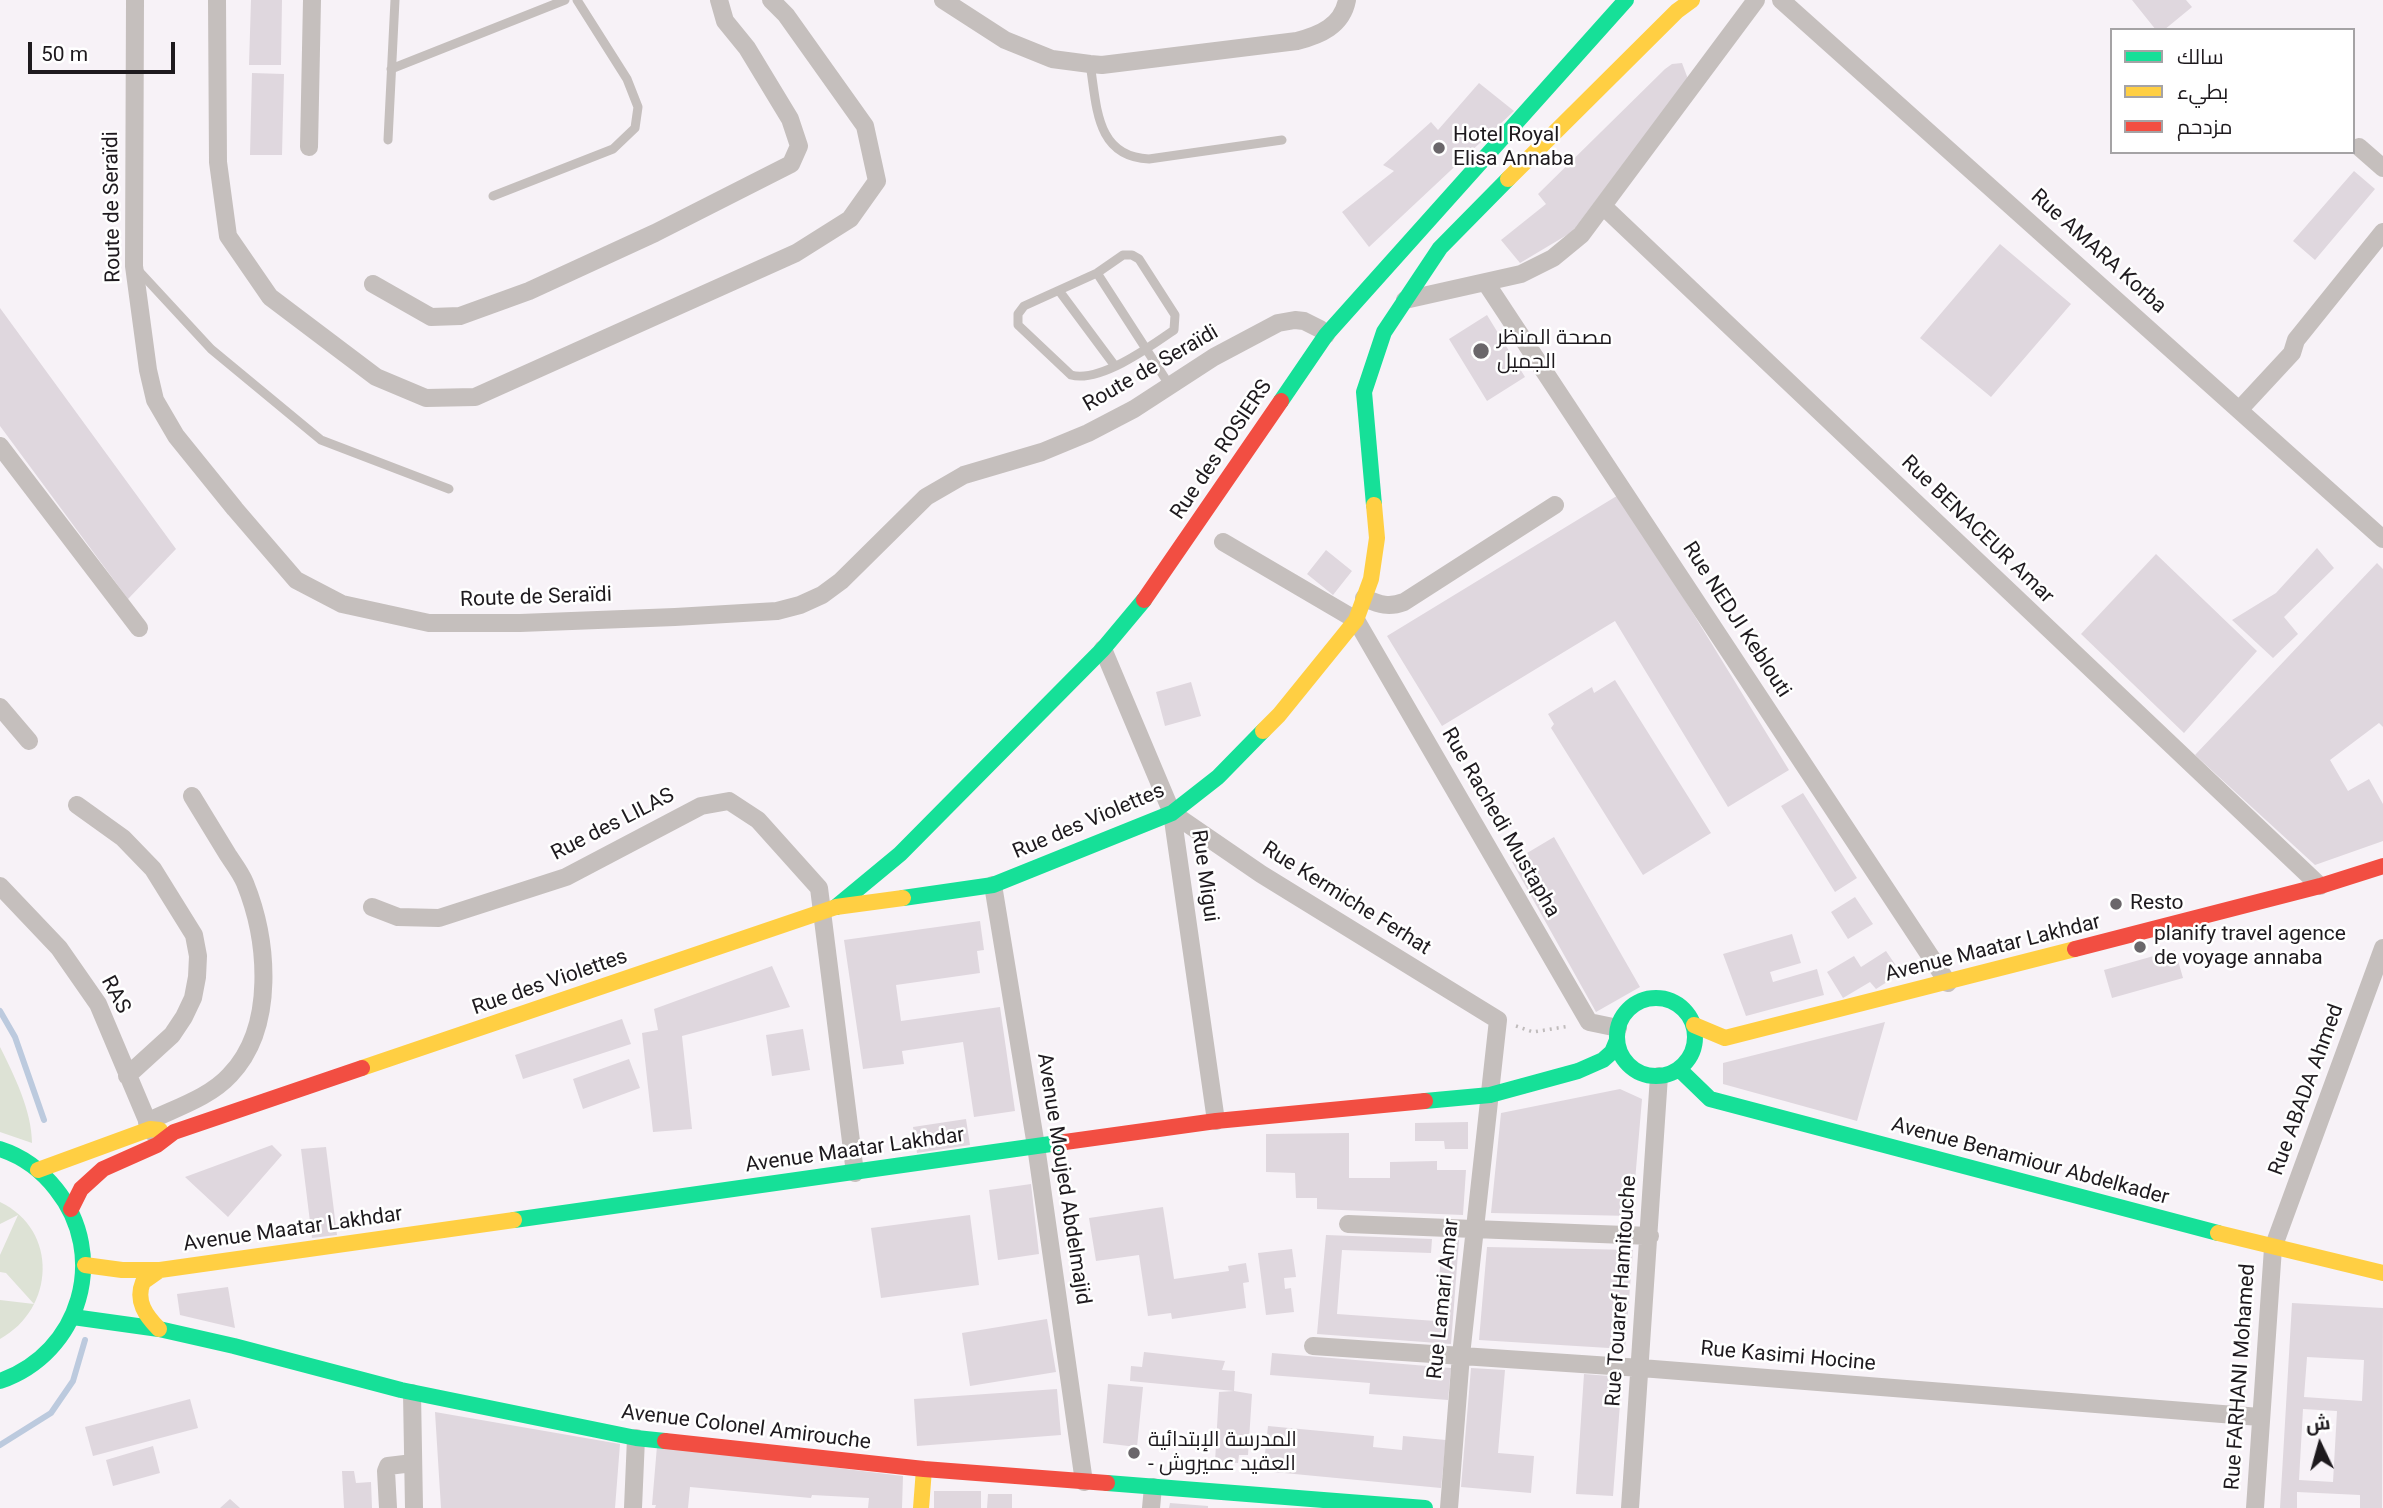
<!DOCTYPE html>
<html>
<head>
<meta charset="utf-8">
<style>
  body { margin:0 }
  #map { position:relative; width:2383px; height:1508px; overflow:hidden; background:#f7f2f7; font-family:Roboto,Cairo,sans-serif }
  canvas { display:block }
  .legend { position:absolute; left:2110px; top:28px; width:245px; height:126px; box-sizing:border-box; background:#fff; border:2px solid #a5a3a5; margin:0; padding:9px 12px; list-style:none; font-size:21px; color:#1e1a1e }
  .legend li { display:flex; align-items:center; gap:14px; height:35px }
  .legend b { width:35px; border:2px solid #a5a3a5 }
  .north { position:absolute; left:2285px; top:1410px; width:70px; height:70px; -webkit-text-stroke:5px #fff; paint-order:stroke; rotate:355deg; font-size:19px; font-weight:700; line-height:28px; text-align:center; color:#1e1a1e }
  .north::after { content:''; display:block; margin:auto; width:24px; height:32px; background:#1e1a1e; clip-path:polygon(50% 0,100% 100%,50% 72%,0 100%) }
  .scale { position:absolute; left:28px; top:42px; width:147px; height:32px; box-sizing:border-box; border:4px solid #1e1a1e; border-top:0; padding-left:9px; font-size:21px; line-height:24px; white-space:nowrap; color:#1e1a1e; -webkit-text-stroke:5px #fff; paint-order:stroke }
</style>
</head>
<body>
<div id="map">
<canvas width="2383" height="1508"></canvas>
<ul class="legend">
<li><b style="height:9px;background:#16e098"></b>سالك</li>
<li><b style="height:9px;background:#ffcf43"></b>بطيء</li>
<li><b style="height:9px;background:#f24e42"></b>مزدحم</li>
</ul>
<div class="north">ش</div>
<div class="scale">50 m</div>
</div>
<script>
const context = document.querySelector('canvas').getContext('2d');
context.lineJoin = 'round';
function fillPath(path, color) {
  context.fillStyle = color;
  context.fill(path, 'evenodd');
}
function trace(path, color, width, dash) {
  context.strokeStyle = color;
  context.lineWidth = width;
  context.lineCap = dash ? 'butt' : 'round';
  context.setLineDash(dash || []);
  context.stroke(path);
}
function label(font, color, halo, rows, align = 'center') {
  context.font = font + ' Roboto,Cairo,sans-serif';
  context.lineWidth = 5;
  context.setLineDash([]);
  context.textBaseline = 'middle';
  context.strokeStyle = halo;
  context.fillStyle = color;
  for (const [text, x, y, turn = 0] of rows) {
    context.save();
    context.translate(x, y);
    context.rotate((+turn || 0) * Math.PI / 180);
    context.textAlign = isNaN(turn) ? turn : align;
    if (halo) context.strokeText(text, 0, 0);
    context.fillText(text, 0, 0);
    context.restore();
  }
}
fillPath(new Path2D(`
  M0 1047C14 1075 32 1111 32 1143L0 1132Z
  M0 1202C59 1230 55 1309 0 1339V1300L34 1304 6 1273 0 1272V1255L18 1215 0 1224Z`), '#dde2d5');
trace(new Path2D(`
  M0 1011 15 1037 44 1120
  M0 1445 51 1413 73 1381 85 1340`), '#bccade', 6);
fillPath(new Path2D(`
  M251 0H282L281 65H249Z
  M2132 0H2186L2192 7 2164 30H2156Z
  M1682 63 1688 79 1572 232 1520 263 1501 240 1546 204 1538 194 1665 69 1672 64Z
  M252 73 284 74 282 155H250Z
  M1479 83 1514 111 1369 247 1342 212 1394 171 1383 165 1431 122 1438 130Z
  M2354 171 2375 189 2315 260 2293 241Z
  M2000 244 2071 304 1991 397 1920 338Z
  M0 308 176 549 128 599 0 426Z
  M1487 315 1525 377 1487 401 1449 339Z
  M1620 494 1789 770 1728 807 1615 621 1442 726 1387 636Z
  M2317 548 2334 568 2284 617 2298 634 2273 658 2232 620 2276 593Z
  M1326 550 1352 571 1333 595 1307 574Z
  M2156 554 2257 651 2184 733 2081 634Z
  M2377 563 2383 569V727L2379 723 2330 760 2348 791 2369 779 2383 804V841L2315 865 2195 755Z
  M1615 680 1711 833 1643 875 1551 728 1554 724 1548 714 1592 687 1594 693Z
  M1191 682 1201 716 1165 726 1156 692Z
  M1803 793 1857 878 1835 892 1781 806Z
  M1554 837 1640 987 1596 1012 1512 862Z
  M1855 897 1873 924 1848 939 1831 912Z
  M980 921 984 950 977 951 980 973 896 985 901 1021 1000 1007 1015 1111 974 1117 963 1042 902 1051 904 1064 863 1069 844 940Z
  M1792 934 1801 963 1770 972 1773 982 1817 969 1824 995 1746 1016 1723 954Z
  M2175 950 2183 978 2112 998 2104 970Z
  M1886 951 1901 973 1876 989 1870 982 1843 998 1827 972 1854 956 1861 967Z
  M772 966 790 1007 682 1036 692 1129 653 1132 642 1033 658 1030 654 1009Z
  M622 1019 631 1044 523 1079 515 1055Z
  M1885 1022 1857 1121 1723 1084V1063Z
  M803 1029 810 1070 772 1076 766 1035Z
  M629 1059 640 1088 583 1109 573 1079Z
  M1620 1089 1642 1099 1632 1216 1491 1213 1501 1113Z
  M966 1119 970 1145 917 1153 913 1127Z
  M1468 1122V1149H1445L1444 1141H1415V1123Z
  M1349 1133V1178H1390V1162L1437 1161V1170H1466L1463 1215 1317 1209V1198H1296L1295 1173 1266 1172V1134Z
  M272 1145 282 1155 228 1217 185 1177Z
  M326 1147 337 1235 312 1238 301 1149Z
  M1031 1184 1039 1254 998 1260 989 1190Z
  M1163 1207 1174 1279 1229 1271 1228 1266 1246 1263 1249 1282 1243 1283 1246 1308 1172 1319 1171 1313 1148 1316 1139 1255 1096 1261 1089 1218Z
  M970 1215 979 1285 881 1298 871 1228Z
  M1326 1235 1432 1239 1431 1253 1342 1250 1337 1314 1436 1321 1442 1239 1459 1240 1451 1344 1317 1334Z
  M1487 1247 1633 1250 1625 1349 1479 1340Z
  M1292 1249 1296 1277 1284 1278 1285 1289 1291 1288 1294 1312 1266 1315 1258 1253Z
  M228 1287 235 1328 180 1315 177 1294Z
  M2292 1303 2383 1308 2382 1508H2360V1495L2297 1492V1508H2280ZM2307 1357 2364 1360 2362 1401 2304 1397ZM2303 1409 2337 1411 2333 1482 2299 1480Z
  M1047 1319 1056 1372 970 1386 962 1333Z
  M1144 1352 1225 1361 1222 1370 1235 1371 1234 1391 1130 1381 1131 1366 1142 1367Z
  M1272 1353 1451 1368 1448 1400 1369 1394 1370 1383 1270 1375Z
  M1471 1368 1505 1370 1498 1453 1534 1456 1531 1493 1461 1487Z
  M1584 1374 1622 1377 1613 1496 1576 1494Z
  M1108 1384 1143 1387 1137 1447 1103 1443Z
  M1057 1389 1061 1435 917 1446 914 1399Z
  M1234 1391 1252 1394 1248 1455H1239L1238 1463 1215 1462 1219 1392Z
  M190 1399 198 1428 93 1456 85 1427Z
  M435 1412 620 1444 615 1508H441Z
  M1268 1426 1374 1436 1373 1447 1402 1450 1403 1436 1446 1440 1441 1488 1263 1471Z
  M153 1446 160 1473 113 1486 106 1460Z
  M657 1446 903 1476 902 1508H868L869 1498 812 1495 811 1498 690 1487 688 1508H655L656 1505H652Z
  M342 1471H354L356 1483 371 1482 372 1508H344Z
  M934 1491H981V1508H934Z
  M988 1494H1012V1508H987Z
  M230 1499 240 1508H220Z
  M1170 1503 1208 1506V1508H1169Z`), '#dfd7de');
trace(new Path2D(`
  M1516 1026 1533 1032 1570 1026`), '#c0bcbc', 3.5, [2, 5]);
trace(new Path2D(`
  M1090 64C1097 105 1095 157 1149 159L1282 140
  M391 69 565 0
  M388 140 395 0
  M493 196 613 149 635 128 638 107 627 79 577 0
  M1123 255H1132L1139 259 1175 315 1174 330C1151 346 1100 383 1071 375L1018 325V314L1024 306 1097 273Z
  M136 268 211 349 321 440 449 489
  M1097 273 1170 386
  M1060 292 1115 366`), '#c5bfbd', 9);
trace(new Path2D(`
  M135 0 134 266 148 370 155 400 176 436 235 509 296 580 342 604 429 623H520L675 617 777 611 800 605 822 595 841 581 926 497 964 475 1042 452 1088 433 1134 409 1214 357 1278 323 1295 320 1304 321 1320 329 1326 335
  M217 0 218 162 228 236 270 297 376 377 426 398 475 397 796 253 850 219 877 181 865 126 786 15 771 0
  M943 0 1005 40 1052 59 1090 64 1102 65 1297 41C1320 35 1342 26 1347 0
  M1781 0 2383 539
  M309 147 312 0
  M2359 147 2383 168
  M1603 206 2320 886
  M1486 283 1948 983
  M373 284 431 317 460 316 529 291 655 233 791 164 799 146 790 119 747 48 725 21 719 0
  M1405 300 1521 274 1553 258 1581 235 1756 0
  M2240 409 2292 353 2296 340 2383 232
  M0 446 139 628
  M1223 542 1356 620 1589 1022 1618 1028
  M1364 598C1379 604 1388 608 1404 602L1555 505
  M1103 649 1172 813 1216 1121
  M0 707 29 741
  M77 805 123 838 153 869 194 935 198 956 197 977 193 998 184 1017 172 1035 127 1076
  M1172 813 1261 874 1498 1020 1461 1355 1449 1508
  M993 885 1036 1146 1084 1482
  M0 886 59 948 98 1004 152 1132
  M372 907 398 917 439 918 566 877 701 806 729 801 758 820 819 888 855 1173
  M147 1122C175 1108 209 1098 230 1075 276 1027 268 940 245 883 241 873 234 864 228 855 216 835 204 816 192 796
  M1348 1224 1650 1236
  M1313 1346 1641 1368 2260 1417
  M412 1393 414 1508
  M388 1508 386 1471 388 1466 413 1463
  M633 1508 636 1438
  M1151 1508 1153 1487
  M1630 1508 1659 1076
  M2255 1508 2273 1248 2383 948`), '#c5bfbd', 18);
trace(new Path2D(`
  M1281 401 1326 335 1626 0
  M1374 505 1364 392 1384 332 1440 248 1508 179
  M903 898 993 885 1172 813 1218 777 1263 731
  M836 907 900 854 1103 649 1144 600
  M1617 1037a39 39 0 1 1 78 0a39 39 0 1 1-78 0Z
  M1679 1069 1710 1099 2218 1233
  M1425 1101 1490 1095 1578 1071 1603 1060 1612 1052 1617 1040
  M0 1149C22 1156 42 1171 56 1189 109 1255 81 1353 0 1381
  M514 1220 1065 1142
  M73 1317 159 1329 234 1346 401 1390 636 1438 665 1441
  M1107 1483 1425 1508`), '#16e098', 16);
trace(new Path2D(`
  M1508 179 1677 11 1692 0
  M1263 731 1279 715 1356 620 1371 579 1377 538 1374 505
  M1694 1025 1725 1038 2075 949
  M362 1068 836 907 903 898
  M38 1170 150 1129 160 1130
  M2218 1233 2383 1273
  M85 1265 122 1270H160L514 1220
  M159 1329C146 1316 135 1301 143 1282L160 1270
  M921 1508 924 1469`), '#ffcf43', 16);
trace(new Path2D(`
  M1144 600 1281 401
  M2075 949 2320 886 2383 866
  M1065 1142 1216 1121 1425 1101
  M71 1209 81 1189 103 1169 157 1145 174 1132 362 1068
  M665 1441 924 1469 1107 1483`), '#f24e42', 16);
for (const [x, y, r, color] of [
  [1439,148,7,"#6a666a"],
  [1481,351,9,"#6a666a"],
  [2116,904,7,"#6a666a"],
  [2140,947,7,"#6a666a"],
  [1134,1453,7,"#6a666a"]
]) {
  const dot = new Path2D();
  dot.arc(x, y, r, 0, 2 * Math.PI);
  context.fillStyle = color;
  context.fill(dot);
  trace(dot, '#fff', 2.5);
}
label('21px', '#1e1a1e', '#fff', [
  ["Hotel Royal",1453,136],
  ["Elisa Annaba",1453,160],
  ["مصحة المنظر",1497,339],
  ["الجميل",1497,363],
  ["Resto",2130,904],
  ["planify travel agence",2154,935],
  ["de voyage annaba",2154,959],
  ["المدرسة الإبتدائية",1148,1441],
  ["- العقيد عميروش",1148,1465]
], 'left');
label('21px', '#1e1a1e', '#fff', [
  ["Route de Seraïdi",113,207,-91],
  ["Rue AMARA Korba",2098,252,42],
  ["Route de Seraïdi",1151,369,-30],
  ["Rue des ROSIERS",1222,450,-56],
  ["Rue BENACEUR Amar",1977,530,44],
  ["Route de Seraïdi",536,598,-2],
  ["Rue NEDJI Keblouti",1736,620,57],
  ["Rue des Violettes",1089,822,-23],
  ["Rue Rachedi Mustapha",1500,823,60],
  ["Rue des LILAS",613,825,-27],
  ["Rue Migui",1204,876,82],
  ["Rue Kermiche Ferhat",1346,899,32],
  ["Avenue Maatar Lakhdar",1993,949,-14],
  ["Rue des Violettes",550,983,-19],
  ["RAS",115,995,62],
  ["Rue ABADA Ahmed",2307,1090,-70],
  ["Avenue Maatar Lakhdar",855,1151,-8],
  ["Avenue Benamiour Abdelkader",2030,1162,15],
  ["Avenue Moujed Abdelmajid",1063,1179,81],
  ["Avenue Maatar Lakhdar",293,1230,-8],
  ["Rue Touaref Hamitouche",1622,1291,-86],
  ["Rue Lamari Amar",1444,1299,-84],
  ["Rue Kasimi Hocine",1788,1357,5],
  ["Rue FARHANI Mohamed",2241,1377,-86],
  ["Avenue Colonel Amirouche",746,1428,7]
]);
</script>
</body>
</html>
